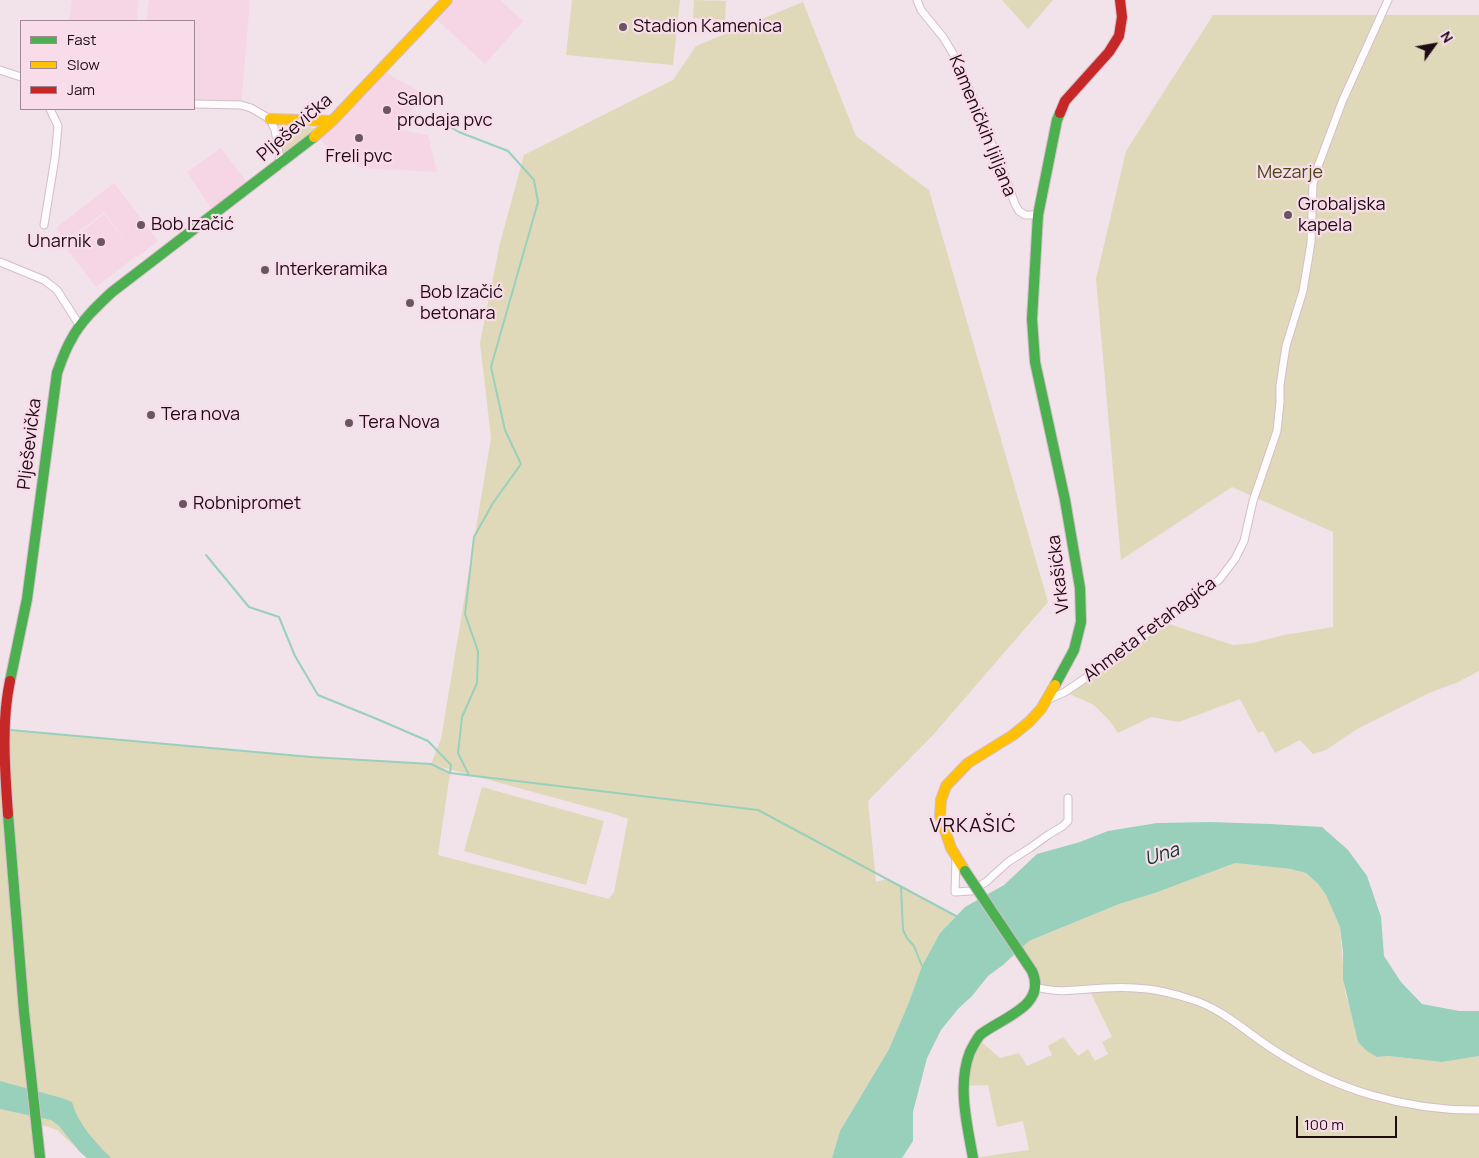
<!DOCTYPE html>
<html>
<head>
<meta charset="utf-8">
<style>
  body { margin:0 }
  #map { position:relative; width:1479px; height:1158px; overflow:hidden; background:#f2e2ea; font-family:Manrope,sans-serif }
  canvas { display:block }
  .legend { position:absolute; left:20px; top:20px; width:175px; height:90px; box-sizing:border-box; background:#f8dce9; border:1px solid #a28895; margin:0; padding:6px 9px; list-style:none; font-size:15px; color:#200a16 }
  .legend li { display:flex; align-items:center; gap:10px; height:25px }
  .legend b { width:25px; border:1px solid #a28895 }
  .north { position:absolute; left:1409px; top:20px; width:50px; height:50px; -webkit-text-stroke:4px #f8dce9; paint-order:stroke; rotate:58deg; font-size:14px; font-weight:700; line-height:20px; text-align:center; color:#200a16 }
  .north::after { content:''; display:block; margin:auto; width:18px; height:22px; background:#200a16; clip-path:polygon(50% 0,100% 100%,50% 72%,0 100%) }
  .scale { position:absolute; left:1296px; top:1116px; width:101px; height:22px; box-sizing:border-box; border:2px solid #200a16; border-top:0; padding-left:6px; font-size:15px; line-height:18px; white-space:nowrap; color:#200a16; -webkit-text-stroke:4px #f8dce9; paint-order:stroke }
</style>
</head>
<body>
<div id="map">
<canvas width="1479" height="1158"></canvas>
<ul class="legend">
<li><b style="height:6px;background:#4caf50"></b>Fast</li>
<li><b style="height:6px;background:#ffc107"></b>Slow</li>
<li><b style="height:6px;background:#c62828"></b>Jam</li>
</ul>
<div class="north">N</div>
<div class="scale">100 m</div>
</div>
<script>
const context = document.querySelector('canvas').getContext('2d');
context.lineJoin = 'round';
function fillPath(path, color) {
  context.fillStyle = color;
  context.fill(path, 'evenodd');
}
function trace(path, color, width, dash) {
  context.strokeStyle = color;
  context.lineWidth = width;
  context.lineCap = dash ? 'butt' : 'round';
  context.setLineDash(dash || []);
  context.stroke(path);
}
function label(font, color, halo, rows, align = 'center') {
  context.font = font + ' Manrope,sans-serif';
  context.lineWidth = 4.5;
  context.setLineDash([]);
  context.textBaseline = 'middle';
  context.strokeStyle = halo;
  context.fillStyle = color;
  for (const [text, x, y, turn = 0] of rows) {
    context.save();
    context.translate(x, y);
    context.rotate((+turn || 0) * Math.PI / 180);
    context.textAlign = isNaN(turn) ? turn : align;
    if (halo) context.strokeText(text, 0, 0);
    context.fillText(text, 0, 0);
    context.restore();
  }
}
fillPath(new Path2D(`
  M72 0H139L137 21H69Z
  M149 0H250L241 105 194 104V21H146Z
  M444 0H500L523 21 485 64 431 14Z
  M386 73 424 94 397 129 428 135 437 172 362 168 341 157 320 140Z
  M221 148 248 184 214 212 187 172Z
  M114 183 158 241 137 257 104 212 66 241 56 228Z
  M104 214 136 256 96 287 64 245Z`), '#f6d5e4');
fillPath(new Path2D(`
  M572 0H680L673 65 566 55Z
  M694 0 726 1 725 20 693 18Z
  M1002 0H1053L1028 29Z
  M803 2 856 136 929 190 1048 602 933 735 868 801 876 882 887 879 956 916 940 933 922 966 909 1002 889 1049 840 1131 832 1158H87L57 1130 37 1123 40 1158H0V729L311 757 431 764 441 739 491 438 480 343 500 243 524 155 673 80 696 46ZM434 765 614 814 628 819 614 892 609 899 438 855 450 773Z
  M1213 15H1479V671L1458 682 1429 693 1357 729 1326 750 1313 754 1300 740 1275 753 1263 731 1258 733 1240 699 1179 722 1151 717 1118 733 1109 720 1094 705 1065 692 1163 622 1233 645 1253 643 1284 635 1333 627V532L1232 487 1121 560 1096 279 1126 151Z
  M296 126 310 127 315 129 282 157 281 139 288 128Z
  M482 787 604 821 586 885 464 851Z
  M1235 863 1291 869 1306 873 1318 884 1326 895 1340 927 1345 992 1356 1027 1358 1042 1377 1057 1388 1056 1442 1062 1479 1056V1158H973L1029 1150 1023 1121 997 1127 988 1085 965 1086 977 1038 1000 1058 1019 1053 1027 1066 1052 1055 1048 1046 1063 1037 1078 1056 1088 1049 1095 1061 1108 1054 1102 1042 1112 1037 1089 989 1036 987 1017 948 1029 941 1119 904 1155 893Z`), '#e0d9b9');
fillPath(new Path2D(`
  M1210 822 1270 824 1322 827 1348 850 1367 876 1381 917 1384 956 1401 982 1422 1004 1459 1011H1479V1056L1442 1062 1388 1056 1377 1057 1367 1051 1358 1042 1343 979V952L1340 927 1326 895 1318 884 1306 873 1291 869 1235 863 1155 893 1119 904 1029 941 1003 965 988 976 972 996 958 1009 941 1030 927 1058 913 1112V1141L902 1158H832L840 1131 889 1049 909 1002 922 966 940 933 965 907 1004 885 1037 854 1080 842 1108 831 1157 823Z
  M0 1081 62 1098 72 1102C78 1124 95 1142 111 1158H87L80 1152 59 1126 51 1120 0 1109Z`), '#98d0bc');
trace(new Path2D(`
  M429 115 459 132 508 151 534 180 538 202 491 367 505 430 521 464 493 503 474 537 465 614 478 651 477 683 462 717 458 753 469 775
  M206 555 249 607 279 617 295 656 318 695 377 719 428 741 451 765 450 773
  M10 730 311 757 431 764 450 773 758 810 956 916
  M901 887 903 930 907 938 914 946 922 966`), '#98d0bc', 2);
const street = new Path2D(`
  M917 0 921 10 943 37 957 60 1003 171 1015 204 1019 211 1025 215H1038
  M0 70 21 77
  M194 104 241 105 251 108 270 119 275 130 281 165
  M44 225 55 158 58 126 50 109
  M0 262 44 280 57 290 80 326
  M1047 700 1065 692 1109 662 1219 580 1235 559 1244 541 1253 501 1277 431 1280 402V385L1286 346 1303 291 1309 255 1311 242 1313 184 1317 169 1342 102 1388 0
  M956 857 955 892 971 891 986 882 1008 862 1030 848 1048 835 1063 826 1068 821V798
  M1036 987C1059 994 1081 989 1104 988 1135 986 1160 989 1190 999 1222 1008 1247 1033 1274 1050 1335 1090 1407 1111 1479 1110`);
const fast = new Path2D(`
  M10 681 27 599 57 373C61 362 65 350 71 340 80 322 97 306 112 292L314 137
  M1055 685 1074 650 1081 622 1080 588 1065 500 1035 362 1032 319 1038 215 1057 120 1060 113
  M8 814 24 1012 40 1158
  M973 1158C967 1124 957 1085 970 1052 973 1046 976 1040 980 1035 1001 1018 1048 1006 1032 971`);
const slow = new Path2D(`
  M270 119 332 121
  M314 137 332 121 447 0
  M965 871 951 848 940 816 941 800 946 786 968 763 1013 735 1029 722 1041 709 1055 685`);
const jam = new Path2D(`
  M1060 113 1065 101 1109 52 1119 36 1122 17 1120 0
  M8 814C5 771 1 723 10 681`);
trace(street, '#d3bec9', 9);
trace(fast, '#d3bec9', 12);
trace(slow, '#d3bec9', 12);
trace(jam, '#d3bec9', 12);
trace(street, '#fdfbfc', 7);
trace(fast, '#4caf50', 10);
trace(slow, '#ffc107', 10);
trace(jam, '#c62828', 10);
const fastBridge = new Path2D(`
  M965 871 1032 971`);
trace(fastBridge, '#d3bec9', 12, []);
trace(fastBridge, '#4caf50', 10);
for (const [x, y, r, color] of [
  [623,27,5,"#6a5660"],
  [387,110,5,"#6a5660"],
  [359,138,5,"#6a5660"],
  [1288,215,5,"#6a5660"],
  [141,225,5,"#6a5660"],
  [101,242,5,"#6a5660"],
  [265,270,5,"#6a5660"],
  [410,303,5,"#6a5660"],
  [151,415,5,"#6a5660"],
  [349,423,5,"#6a5660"],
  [183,504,5,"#6a5660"]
]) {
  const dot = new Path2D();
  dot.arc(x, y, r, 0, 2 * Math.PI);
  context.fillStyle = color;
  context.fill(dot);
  trace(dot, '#f8dce9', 2);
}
label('18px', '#200a16', '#f8dce9', [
  ["Stadion Kamenica",633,27],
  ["Salon",397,100],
  ["prodaja pvc",397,121],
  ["Freli pvc",359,157,"center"],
  ["Grobaljska",1298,205],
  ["kapela",1298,226],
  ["Bob Izačić",151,225],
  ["Unarnik",91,242,"right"],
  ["Interkeramika",275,270],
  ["Bob Izačić",420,293],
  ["betonara",420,314],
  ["Tera nova",161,415],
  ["Tera Nova",359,423],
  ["Robnipromet",193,504]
], 'left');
label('18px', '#200a16', '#f8dce9', [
  ["Kameničkih ljiljana",982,126,68],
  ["Plješevička",295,128,-41],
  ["Plješevička",30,444,-83],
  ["Vrkašićka",1059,574,-97],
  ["Ahmeta Fetahagića",1150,630,-37]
]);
label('18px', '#4a4911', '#f8dce9', [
  ["Mezarje",1290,173]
]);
label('italic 19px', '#0e362a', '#f8dce9', [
  ["Una",1162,855,-18]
]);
context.letterSpacing = '1px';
label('20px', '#200a16', '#f8dce9', [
  ["VRKAŠIĆ",973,826]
]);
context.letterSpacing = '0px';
</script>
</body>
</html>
